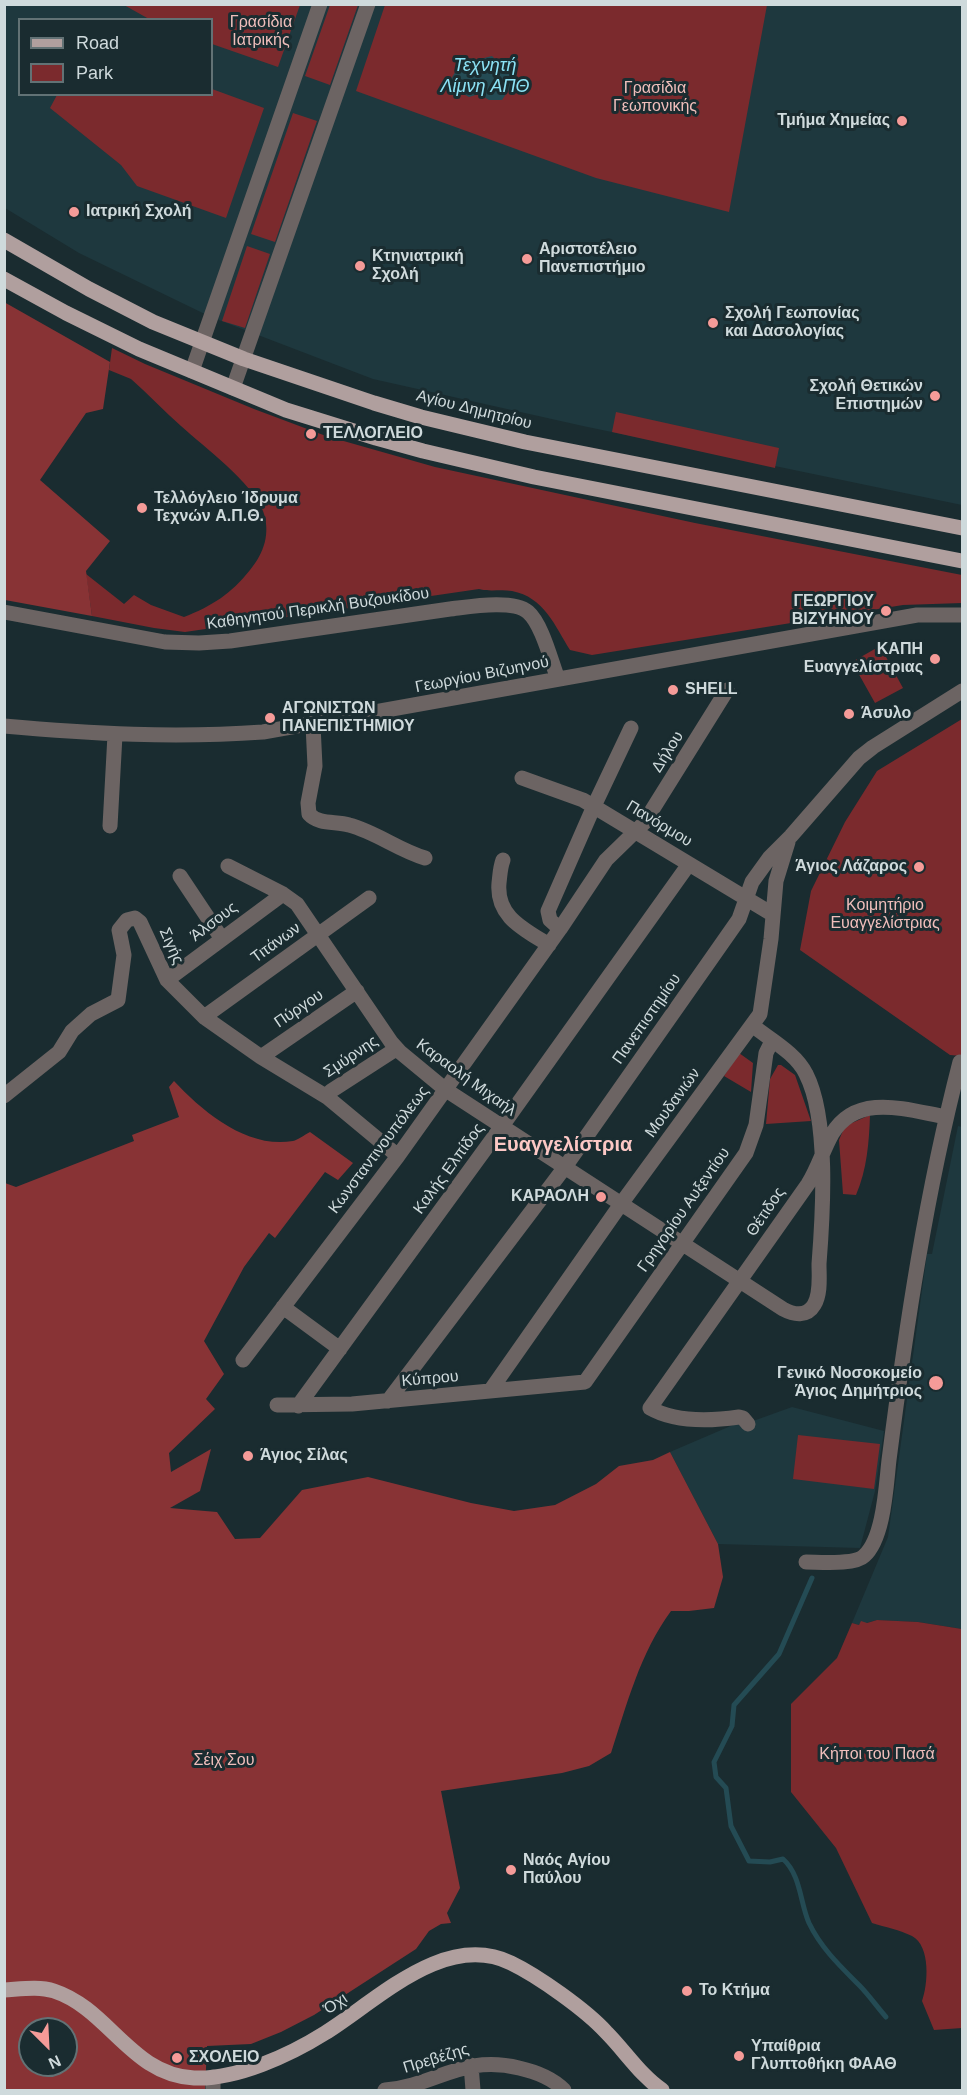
<!DOCTYPE html>
<html>
<head>
<meta charset="utf-8">
<style>
  body { margin:0 }
  #map { position:relative; width:967px; height:2095px; overflow:hidden; background:#1a2c30; font-family:Arial,sans-serif }
  canvas { display:block }
  .frame { position:absolute; inset:0; border:6px solid #cfdadc; pointer-events:none }
  .legend { position:absolute; left:18px; top:18px; width:195px; height:78px; box-sizing:border-box; background:#1a2c30; border:2px solid #627275; margin:0; padding:8px 10px; list-style:none; font-size:18px; color:#cfdadc }
  .legend li { display:flex; align-items:center; gap:12px; height:30px }
  .legend b { width:30px; border:2px solid #627275 }
  .north { position:absolute; left:18px; top:2017px; width:60px; height:60px; box-sizing:border-box; background:#1a2c30; border:2px solid #627275; border-radius:50%; rotate:156deg; font-size:16px; font-weight:700; line-height:24px; text-align:center; color:#cfdadc }
  .north::after { content:''; display:block; margin:auto; width:21px; height:27px; background:#f59b98; clip-path:polygon(50% 0,100% 100%,50% 72%,0 100%) }
</style>
</head>
<body>
<div id="map">
<canvas width="967" height="2095"></canvas>
<div class="frame"></div>
<ul class="legend">
<li><b style="height:8px;background:#b09f9e"></b>Road</li>
<li><b style="height:16px;background:#7b2a2d"></b>Park</li>
</ul>
<div class="north">N</div>
</div>
<script>
const context = document.querySelector('canvas').getContext('2d');
context.lineJoin = 'round';
function fillPath(path, color) {
  context.fillStyle = color;
  context.fill(path, 'evenodd');
}
function trace(path, color, width, dash) {
  context.strokeStyle = color;
  context.lineWidth = width;
  context.lineCap = dash ? 'butt' : 'round';
  context.setLineDash(dash || []);
  context.stroke(path);
}
function label(font, color, halo, rows, align = 'center') {
  context.font = font + ' Arial,sans-serif';
  context.lineWidth = 6;
  context.setLineDash([]);
  context.textBaseline = 'middle';
  context.strokeStyle = halo;
  context.fillStyle = color;
  for (const [text, x, y, turn = 0] of rows) {
    context.save();
    context.translate(x, y);
    context.rotate((+turn || 0) * Math.PI / 180);
    context.textAlign = isNaN(turn) ? turn : align;
    if (halo) context.strokeText(text, 0, 0);
    context.fillText(text, 0, 0);
    context.restore();
  }
}
fillPath(new Path2D(`
  M4 5H962V505L583 426 373 379 211 317 79 253 5 208ZM20 20H212V94H20Z
  M958 1126 962 1127V1629L918 1622 877 1620 859 1625 852 1623 888 1537 927 1254H932Z
  M792 1407 884 1431 875 1491 860 1548 718 1544 670 1452 740 1422 742 1425Z`), '#1e383e');
fillPath(new Path2D(`
  M124 5H300L278 67 212 44V20L149 19Z
  M330 5H358L330 85 305 76Z
  M385 5H767L729 212 596 178 356 91Z
  M212 89 264 108 226 218 137 186 121 165 50 108 57 95 212 94Z
  M293 113 317 121 275 242 251 234Z
  M247 246 270 254 245 328 222 321Z
  M112 348 145 364 254 409 326 436 435 467 695 523 962 575V603L903 605 592 655 570 650C555 626 544 597 512 591 501 589 490 592 479 589L185 632 154 628 92 616 86 574 124 604 134 595 151 605 184 617C212 606 231 594 250 570 264 553 271 533 263 511 252 482 204 447 181 426 164 411 148 394 131 379L109 370Z
  M616 412 779 448 775 468 612 432Z
  M880 646 903 688 875 703 852 662Z
  M962 719V1056L950 1055 800 950 811 891 845 822 877 771Z
  M739 1053 753 1063 751 1092 724 1076Z
  M778 1065H781L795 1075 811 1121 766 1124 770 1079Z
  M870 1115C869 1143 867 1169 856 1195L843 1194 839 1140 845 1126Z
  M798 1435 880 1444 874 1489 793 1479Z
  M877 1620 918 1622 962 1629V2028L934 2030 922 2001C928 1985 931 1946 912 1936 900 1930 885 1927 872 1923L836 1848 791 1792V1704L837 1658 852 1623 859 1625 861 1621 867 1623Z`), '#7b2a2d');
fillPath(new Path2D(`
  M4 302 110 362 103 409 86 413 40 480 110 541 86 571 92 616 5 600Z
  M174 1081C203 1112 247 1149 293 1141 298 1140 304 1135 310 1132L353 1163 338 1180 325 1172 275 1238 269 1233 244 1267 204 1341 224 1374 206 1399 215 1409 169 1453 171 1472 211 1449 200 1491 170 1508 217 1512 235 1539 260 1538 302 1490 368 1477 471 1503 514 1511 555 1505 596 1484 619 1466 653 1460 670 1452 718 1544 723 1577 714 1608 689 1611H671C640 1653 627 1704 611 1753L589 1766 562 1773 441 1791 460 1888 447 1913 451 1923 441 1924 429 1931 416 1949 314 2015 281 2032 251 2044 207 2046 205 2090H5V1183L16 1187 134 1141 132 1135 179 1117 169 1087ZM30 2029H66V2065H30Z`), '#883335');
fillPath(new Path2D(`
  M492 56 500 64 513 68 515 81 502 100H489L479 94 469 97 458 91 451 79 460 64Z`), '#244b54');
trace(new Path2D(`
  M812 1578 779 1654 734 1705 732 1726 714 1762 716 1777 726 1788 731 1826 749 1861 770 1862 783 1859C801 1875 800 1903 809 1923 821 1948 840 1966 859 1985 869 1995 877 2007 886 2017`), '#244b54', 5);
trace(new Path2D(`
  M192 371 320 4
  M233 388 368 4
  M4 612 165 642 199 643 230 641 450 609C468 607 513 599 528 612 542 624 551 661 558 679
  M313 725 315 766 308 803 309 814C319 825 336 821 349 825 376 832 398 850 425 858
  M4 726C92 734 175 738 263 732L917 615H962
  M522 778 583 800 772 914
  M110 826 115 735
  M503 860C500 868 500 875 499 883 496 917 524 929 549 945
  M228 866 283 894 297 904 391 1042 400 1052 446 1090 783 1309C794 1315 807 1317 814 1305 821 1294 819 1276 819 1264 823 1213 829 1119 806 1074 796 1053 769 1039 752 1025
  M180 876 222 939
  M560 929 550 920 548 911 594 806 631 728
  M167 980 283 894
  M204 1017 369 898
  M261 1057 357 991
  M4 1096 59 1052 72 1031 91 1014 118 1000 124 955 119 930 127 920 135 918 140 922 167 980 204 1017 261 1057 327 1097 398 1156
  M327 1097 331 1091 396 1049
  M283 1307 340 1349
  M243 1360 398 1156 560 929 606 860 644 823 727 690
  M490 1391 621 1204 760 1014 771 939 776 881 788 842
  M388 1401 565 1167 711 959 739 919 752 882 770 857 791 836 859 758 873 747 962 691
  M277 1405 352 1404 585 1382 746 1153 756 1125 766 1053 772 1041
  M298 1406 502 1126 689 864
  M748 1424 743 1418 739 1417C711 1421 676 1423 650 1408L808 1184C818 1168 823 1150 832 1134 857 1092 907 1110 946 1117
  M806 1562C820 1562 855 1565 864 1556 884 1538 886 1486 889 1460 906 1327 926 1193 960 1062
  M471 2065 473 2090
  M213 2077V2090
  M385 2090C436 2086 462 2054 519 2068 537 2072 552 2078 564 2090`), '#6c6463', 15);
trace(new Path2D(`
  M4 240 89 289 153 322 244 359 374 403 421 417 525 442 962 528
  M4 279 66 313 139 349 286 410 376 438 423 451 534 477 962 561
  M4 1990C21 1989 39 1986 54 1991 109 2009 131 2075 194 2078 236 2080 290 2055 325 2033 378 2000 445 1931 511 1963 538 1976 586 2010 606 2032 625 2051 640 2075 662 2090`), '#b09f9e', 15);
for (const [x, y, r, color] of [
  [902,121,6,"#f59b98"],
  [74,212,6,"#f59b98"],
  [527,259,6,"#f59b98"],
  [360,266,6,"#f59b98"],
  [713,323,6,"#f59b98"],
  [935,396,6,"#f59b98"],
  [311,434,6,"#f59b98"],
  [142,508,6,"#f59b98"],
  [886,611,6,"#f59b98"],
  [935,659,6,"#f59b98"],
  [673,690,6,"#f59b98"],
  [849,714,6,"#f59b98"],
  [270,718,6,"#f59b98"],
  [919,867,6,"#f59b98"],
  [601,1197,6,"#f59b98"],
  [936,1383,8,"#f59b98"],
  [248,1456,6,"#f59b98"],
  [511,1870,6,"#f59b98"],
  [687,1991,6,"#f59b98"],
  [739,2056,6,"#f59b98"],
  [177,2058,6,"#f59b98"]
]) {
  const dot = new Path2D();
  dot.arc(x, y, r, 0, 2 * Math.PI);
  context.fillStyle = color;
  context.fill(dot);
  trace(dot, '#1a2c30', 2);
}
label('16px', '#f0bebb', '#1a2c30', [
  ["Γρασίδια",261,23],
  ["Ιατρικής",261,41],
  ["Γρασίδια",655,89],
  ["Γεωπονικής",655,107],
  ["Κοιμητήριο",885,906],
  ["Ευαγγελίστριας",885,924],
  ["Κήποι του Πασά",877,1755],
  ["Σέιχ Σου",224,1761]
]);
label('bold 16px', '#cfdadc', '#1a2c30', [
  ["Τμήμα Χημείας",890,121,"right"],
  ["Ιατρική Σχολή",86,212],
  ["Αριστοτέλειο",539,250],
  ["Πανεπιστήμιο",539,268],
  ["Κτηνιατρική",372,257],
  ["Σχολή",372,275],
  ["Σχολή Γεωπονίας",725,314],
  ["και Δασολογίας",725,332],
  ["Σχολή Θετικών",923,387,"right"],
  ["Επιστημών",923,405,"right"],
  ["ΤΕΛΛΟΓΛΕΙΟ",323,434],
  ["Τελλόγλειο Ίδρυμα",154,499],
  ["Τεχνών Α.Π.Θ.",154,517],
  ["ΓΕΩΡΓΙΟΥ",874,602,"right"],
  ["ΒΙΖΥΗΝΟΥ",874,620,"right"],
  ["ΚΑΠΗ",923,650,"right"],
  ["Ευαγγελίστριας",923,668,"right"],
  ["SHELL",685,690],
  ["ΑΓΩΝΙΣΤΩΝ",282,709],
  ["ΠΑΝΕΠΙΣΤΗΜΙΟΥ",282,727],
  ["Άσυλο",861,714],
  ["Άγιος Λάζαρος",907,867,"right"],
  ["ΚΑΡΑΟΛΗ",589,1197,"right"],
  ["Γενικό Νοσοκομείο",922,1374,"right"],
  ["Άγιος Δημήτριος",922,1392,"right"],
  ["Άγιος Σίλας",260,1456],
  ["Ναός Αγίου",523,1861],
  ["Παύλου",523,1879],
  ["Το Κτήμα",699,1991],
  ["Υπαίθρια",751,2047],
  ["Γλυπτοθήκη ΦΑΑΘ",751,2065],
  ["ΣΧΟΛΕΙΟ",189,2058]
], 'left');
label('16px', '#cfdadc', '#1a2c30', [
  ["Αγίου Δημητρίου",474,410,14],
  ["Καθηγητού Περικλή Βυζουκίδου",318,609,-8],
  ["Γεωργίου Βιζυηνού",482,675,-11],
  ["Δήλου",668,752,-58],
  ["Πανόρμου",659,824,31],
  ["Άλσους",214,922,-37],
  ["Τιτάνων",276,943,-36],
  ["Σιγής",171,946,66],
  ["Πύργου",299,1009,-34],
  ["Πανεπιστημίου",647,1019,-55],
  ["Σμύρνης",351,1057,-34],
  ["Καραολή Μιχαήλ",466,1078,36],
  ["Μουδανιών",673,1103,-54],
  ["Κωνσταντινουπόλεως",379,1150,-53],
  ["Καλής Ελπίδος",449,1169,-54],
  ["Γρηγορίου Αυξεντίου",684,1210,-55],
  ["Θέτιδος",766,1212,-56],
  ["Κύπρου",430,1379,-5],
  ["Όχι",336,2004,-34],
  ["Πρεβέζης",436,2059,-17]
]);
label('italic 18px', '#8ce3f6', '#1a2c30', [
  ["Τεχνητή",485,66],
  ["Λίμνη ΑΠΘ",485,87]
]);
label('bold 20px', '#fcc8c5', '#1a2c30', [
  ["Ευαγγελίστρια",563,1145]
]);
</script>
</body>
</html>
